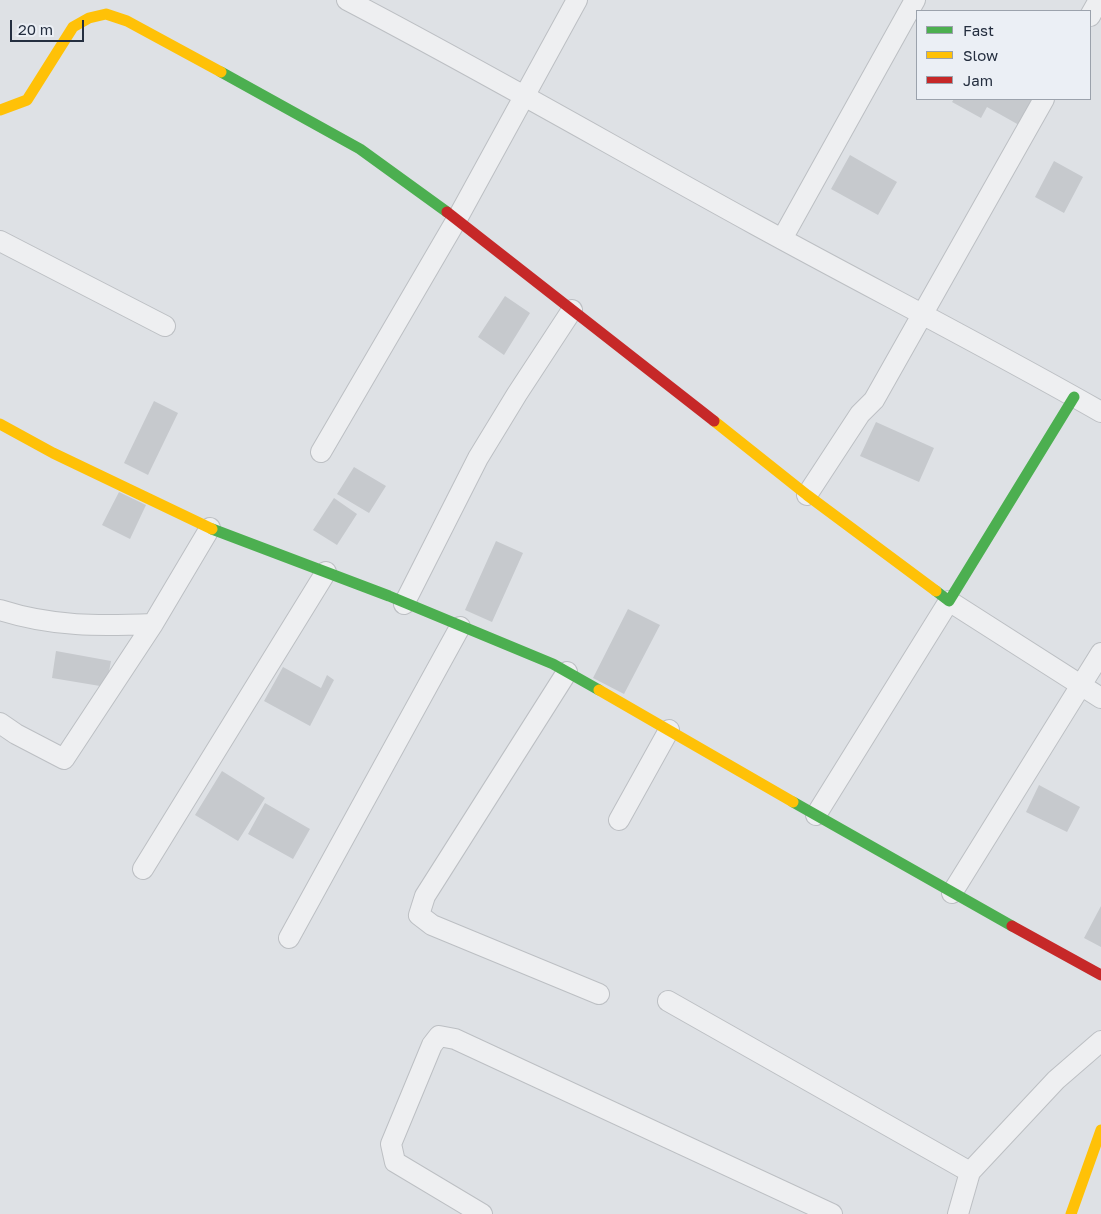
<!DOCTYPE html>
<html>
<head>
<meta charset="utf-8">
<style>
  body { margin:0 }
  #map { position:relative; width:1101px; height:1214px; overflow:hidden; background:#dee1e5; font-family:"Golos Text",sans-serif }
  canvas { display:block }
  .legend { position:absolute; left:916px; top:10px; width:175px; height:90px; box-sizing:border-box; background:#ebeff5; border:1px solid #9ba2ac; margin:0; padding:6px 9px; list-style:none; font-size:15px; color:#242e3f }
  .legend li { display:flex; align-items:center; gap:10px; height:25px }
  .legend b { width:25px; border:1px solid #9ba2ac }
  .scale { position:absolute; left:10px; top:20px; width:74px; height:22px; box-sizing:border-box; border:2px solid #242e3f; border-top:0; padding-left:6px; font-size:15px; line-height:18px; white-space:nowrap; color:#242e3f; -webkit-text-stroke:4px #ebeff5; paint-order:stroke }
</style>
</head>
<body>
<div id="map">
<canvas width="1101" height="1214"></canvas>
<ul class="legend">
<li><b style="height:6px;background:#4caf50"></b>Fast</li>
<li><b style="height:6px;background:#ffc107"></b>Slow</li>
<li><b style="height:6px;background:#c62828"></b>Jam</li>
</ul>
<div class="scale">20 m</div>
</div>
<script>
const context = document.querySelector('canvas').getContext('2d');
context.lineJoin = 'round';
function fillPath(path, color) {
  context.fillStyle = color;
  context.fill(path, 'evenodd');
}
function trace(path, color, width, dash) {
  context.strokeStyle = color;
  context.lineWidth = width;
  context.lineCap = dash ? 'butt' : 'round';
  context.setLineDash(dash || []);
  context.stroke(path);
}
fillPath(new Path2D(`
  M954 99H1034L1019 125 987 107 981 118 952 102Z
  M850 155 897 182 878 215 831 189Z
  M1054 161 1083 177 1064 213 1035 197Z
  M505 296 530 313 504 355 478 337Z
  M154 401 178 413 148 475 124 463Z
  M876 422 934 448 919 482 860 456Z
  M354 467 386 486 369 513 337 494Z
  M119 492 146 505 130 539 102 525Z
  M334 498 357 514 337 545 313 530Z
  M496 541 523 553 492 622 465 610Z
  M628 609 660 625 624 694 593 678Z
  M56 651 111 661 106 687 52 678Z
  M283 667 321 688 327 675 334 680 310 726 264 701Z
  M222 771 265 798 238 841 195 815Z
  M1039 785 1080 807 1067 832 1026 812Z
  M265 803 310 829 293 859 248 834Z
  M1101 906V947L1084 938Z`), '#c6c9cd');
const street = new Path2D(`
  M347 0C485 72 619 150 756 225 871 288 987 347 1101 412
  M1090 16 1099 0
  M782 239 915 0
  M0 241 165 326
  M321 452 457 219 577 0
  M807 495 860 414 874 400 1044 99
  M404 604 478 458 517 394 572 310
  M0 610C53 627 99 626 153 624
  M567 672 425 896 419 915 432 925 599 994
  M0 723 16 734 64 759 153 624 210 528
  M816 815 949 601 1101 698
  M619 820 669 730
  M143 869 326 572
  M952 893 1101 653
  M289 938 460 627
  M668 1001 970 1172
  M482 1214 395 1162 391 1144 432 1045 439 1036 455 1039 832 1214
  M958 1214 970 1172 1056 1080 1101 1041`);
trace(street, '#bcbfc3', 22);
trace(street, '#eeeff1', 20);
trace(new Path2D(`
  M221 72 360 149 447 212
  M212 529 389 596 553 664 599 690
  M936 591 949 601 1074 397
  M793 802 1012 926`), '#4caf50', 11);
trace(new Path2D(`
  M0 110 27 100 73 27 89 18 106 14 127 21 221 72
  M714 421 807 495 936 591
  M0 424 53 453 212 529
  M599 690 793 802
  M1071 1214 1101 1130`), '#ffc107', 11);
trace(new Path2D(`
  M447 212 714 421
  M1012 926 1101 975`), '#c62828', 11);
</script>
</body>
</html>
